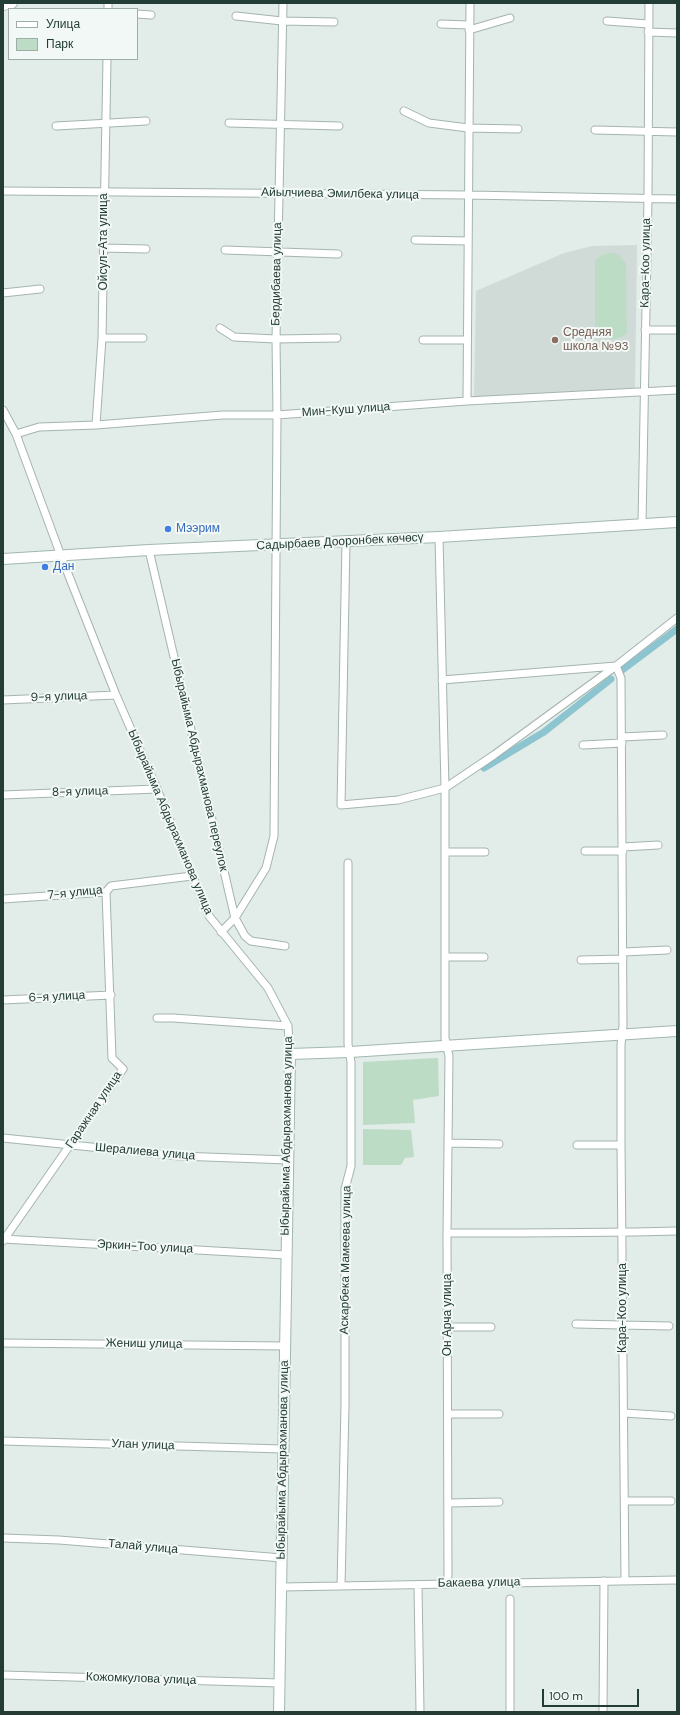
<!DOCTYPE html>
<html>
<head>
<meta charset="utf-8">
<style>
  body { margin:0 }
  #map { position:relative; width:680px; height:1715px; overflow:hidden; background:#e2ece8; font-family:"DM Sans",sans-serif }
  canvas { display:block }
  .frame { position:absolute; inset:0; border:4px solid #233c36; pointer-events:none }
  .legend { position:absolute; left:8px; top:8px; width:130px; height:52px; box-sizing:border-box; background:#f2f8f5; border:1px solid #9fada9; margin:0; padding:5px 7px; list-style:none; font-size:12px; color:#233c36 }
  .legend li { display:flex; align-items:center; gap:8px; height:20px }
  .legend b { width:20px; border:1px solid #9fada9 }
  .scale { position:absolute; left:542px; top:1689px; width:97px; height:18px; box-sizing:border-box; border:2px solid #233c36; border-top:0; padding-left:5px; font-size:12px; line-height:14px; white-space:nowrap; color:#233c36; -webkit-text-stroke:3px #f2f8f5; paint-order:stroke }
</style>
</head>
<body>
<div id="map">
<canvas width="680" height="1715"></canvas>
<div class="frame"></div>
<ul class="legend">
<li><b style="height:5px;background:#fff"></b>Улица</li>
<li><b style="height:11px;background:#bcdcc5"></b>Парк</li>
</ul>
<div class="scale">100 m</div>
</div>
<script>
const context = document.querySelector('canvas').getContext('2d');
context.lineJoin = 'round';
function fillPath(path, color) {
  context.fillStyle = color;
  context.fill(path, 'evenodd');
}
function trace(path, color, width, dash) {
  context.strokeStyle = color;
  context.lineWidth = width;
  context.lineCap = dash ? 'butt' : 'round';
  context.setLineDash(dash || []);
  context.stroke(path);
}
function label(font, color, halo, rows, align = 'center') {
  context.font = font + ' "DM Sans",sans-serif';
  context.lineWidth = 4;
  context.setLineDash([]);
  context.textBaseline = 'middle';
  context.strokeStyle = halo;
  context.fillStyle = color;
  for (const [text, x, y, turn = 0] of rows) {
    context.save();
    context.translate(x, y);
    context.rotate((+turn || 0) * Math.PI / 180);
    context.textAlign = isNaN(turn) ? turn : align;
    if (halo) context.strokeText(text, 0, 0);
    context.fillText(text, 0, 0);
    context.restore();
  }
}
fillPath(new Path2D(`
  M637 245 635 388 474 397 476 291 564 253 592 246Z`), '#d0dbd7');
fillPath(new Path2D(`
  M607 253H614L619 255 626 264 627 333C618 340 613 340 602 337L595 326V261L600 256Z
  M438 1058 439 1096 413 1100 415 1123 363 1125V1062Z
  M363 1129 411 1130 414 1157 405 1158 401 1165H363Z`), '#bcdcc5');
trace(new Path2D(`
  M621 671 677 629
  M484 768 544 732 611 679`), '#8cc4cf', 7);
const street = new Path2D(`
  M108 9V3
  M137 14 151 15
  M236 16 282 21 334 22
  M607 21 648 24
  M441 24 469 25
  M469 30 510 18
  M648 32 677 33
  M404 111 429 123 468 128 518 129
  M229 123 339 126
  M56 126 146 121
  M595 130 677 132
  M3 191 469 195 677 199
  M415 240 468 241
  M104 248 146 249
  M225 250 338 254
  M3 293 40 289
  M220 328 234 337 276 339 337 338
  M645 330H677
  M102 338H143
  M423 340H467
  M467 401 470 3
  M3 410 16 434 61 556 116 695 157 789 209 916 268 988 288 1026 290 1054
  M96 425 102 338 107 59
  M16 434 39 427 96 425 223 415H277L467 401 677 390
  M642 524 648 198 649 3
  M439 537 445 788V1038L449 1056 447 1233 448 1584
  M346 542 341 805 398 800 445 788 494 755 616 666 677 618
  M149 550 235 918 245 936 251 941 285 946
  M442 680 616 666 621 678 623 1025 621 1045V1145L625 1581
  M3 700 116 695
  M622 737 663 735
  M583 745 622 743
  M3 795 157 789
  M623 847 658 845
  M585 851H623
  M446 852H485
  M3 899 106 892 111 886 192 876
  M221 932 235 918 266 868 274 836 277 415 276 339 283 3
  M623 952 667 950
  M446 957H484
  M581 960 623 959
  M3 1000 111 995
  M157 1018H173L288 1026
  M3 1138 179 1156 288 1160
  M448 1143 499 1144
  M577 1145H621
  M447 1233C524 1233 600 1233 677 1231
  M3 1239 286 1255
  M3 1241 123 1069 112 1058 106 892
  M576 1324 669 1326
  M447 1327H491
  M3 1343 285 1346
  M624 1413 671 1416
  M448 1414H499
  M3 1441 283 1449
  M625 1501H671
  M448 1503 499 1502
  M3 1538 59 1540 282 1558
  M418 1585 420 1712
  M341 1586 345 1405V1189L351 1166V1062L348 1044V863
  M282 1587 677 1580
  M3 1675 280 1683
  M510 1712V1599
  M603 1712 604 1581`);
const secondary = new Path2D(`
  M3 5 12 3
  M3 559 149 550 439 537 677 522
  M279 1712 290 1054 350 1052 677 1031`);
trace(street, '#a5b4af', 9);
trace(secondary, '#a1b7b0', 12);
trace(street, '#fff', 7);
trace(secondary, '#fff', 10);
for (const [x, y, r, color] of [
  [555,340,4,"#8d6e63"],
  [168,529,4,"#3f7fe0"],
  [45,567,4,"#3f7fe0"]
]) {
  const dot = new Path2D();
  dot.arc(x, y, r, 0, 2 * Math.PI);
  context.fillStyle = color;
  context.fill(dot);
  trace(dot, '#f2f8f5', 1.5);
}
label('12px', '#233c36', '#f2f8f5', [
  ["Айылчиева Эмилбека улица",340,194,1],
  ["Ойсул-Ата улица",104,242,-90],
  ["Кара-Коо улица",646,263,-89],
  ["Бердибаева улица",277,274,-89],
  ["Мин-Куш улица",346,410,-4],
  ["Садырбаев Дооронбек көчөсү",340,542,-3],
  ["9-я улица",59,697,-2],
  ["Ыбырайыма Абдырахманова переулок",199,765,77],
  ["8-я улица",80,792,-2],
  ["Ыбырайыма Абдырахманова улица",170,822,67],
  ["7-я улица",75,893,-6],
  ["6-я улица",57,997,-3],
  ["Гаражная улица",94,1110,-56],
  ["Ыбырайыма Абдырахманова улица",287,1136,-89],
  ["Шералиева улица",145,1152,5],
  ["Эркин-Тоо улица",145,1247,3],
  ["Аскарбека Мамеева улица",346,1260,-89],
  ["Кара-Коо улица",623,1308,-90],
  ["Он Арча улица",448,1315,-90],
  ["Жениш улица",144,1344,1],
  ["Улан улица",143,1445,2],
  ["Ыбырайыма Абдырахманова улица",283,1460,-89],
  ["Талай улица",143,1547,5],
  ["Бакаева улица",479,1583,-1],
  ["Кожомкулова улица",141,1679,2]
]);
label('12px', '#785e54', '#f2f8f5', [
  ["Средняя",563,333],
  ["школа №93",563,347]
], 'left');
label('12px', '#366cbe', '#f2f8f5', [
  ["Мээрим",176,529],
  ["Дан",53,567]
], 'left');
</script>
</body>
</html>
